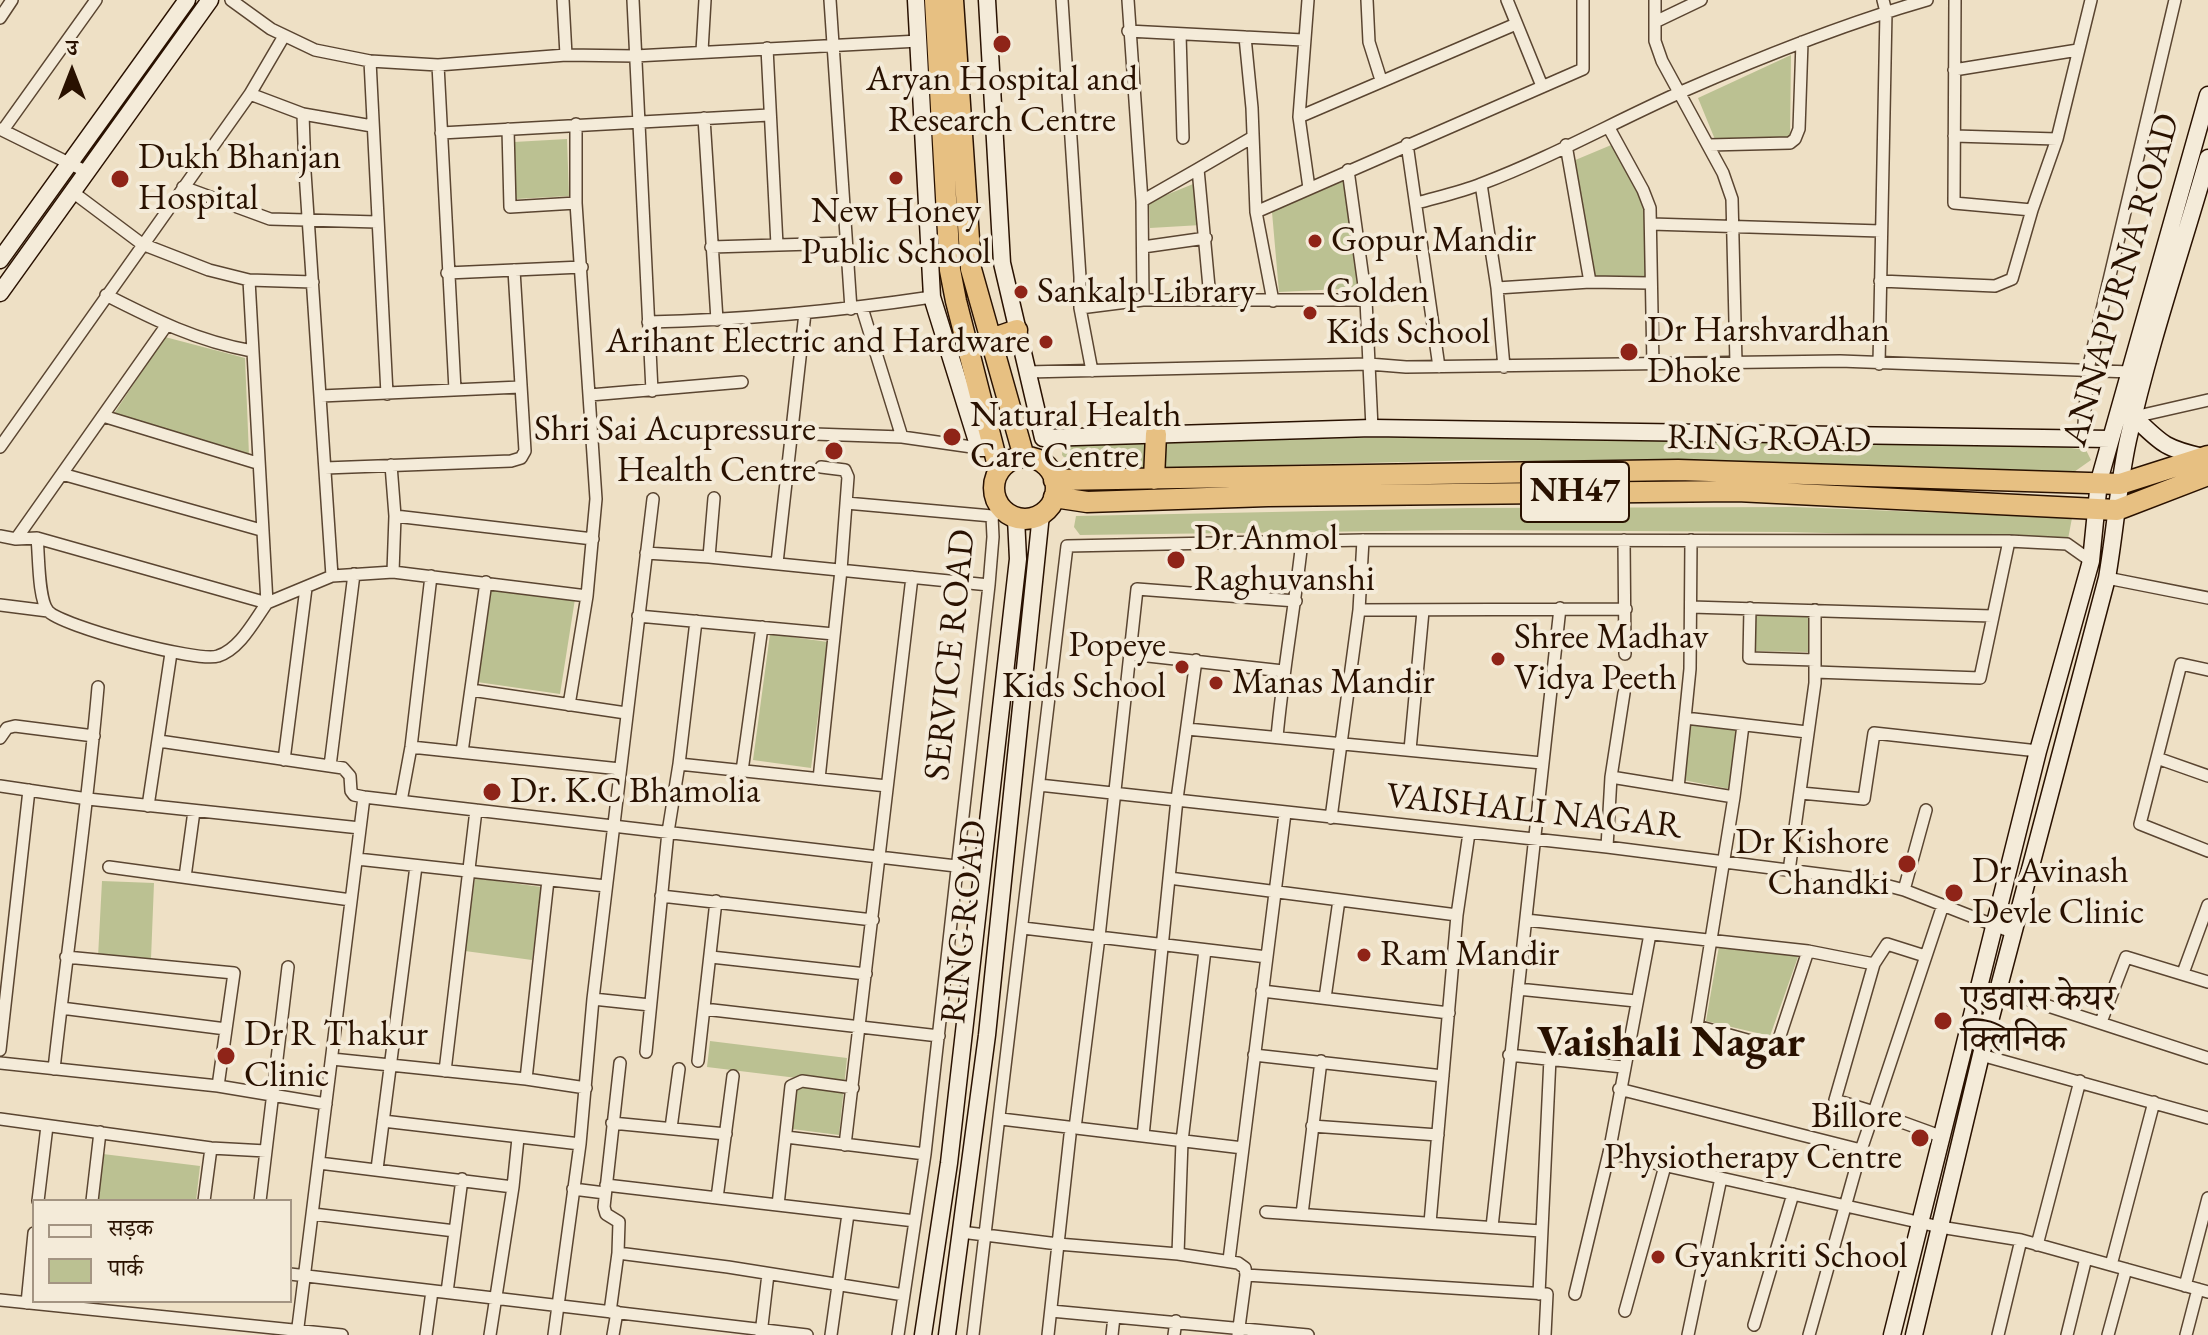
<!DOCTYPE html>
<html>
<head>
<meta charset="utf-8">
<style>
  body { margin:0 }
  #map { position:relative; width:2208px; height:1335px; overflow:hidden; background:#eee0c5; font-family:"EB Garamond","Noto Serif Devanagari",serif }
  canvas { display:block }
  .legend { position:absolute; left:32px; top:1199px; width:260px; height:104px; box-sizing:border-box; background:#f4ebd9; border:2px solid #a39482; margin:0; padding:10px 14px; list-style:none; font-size:24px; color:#291100 }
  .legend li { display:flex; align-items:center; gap:16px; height:40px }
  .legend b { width:40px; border:2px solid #a39482 }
  .north { position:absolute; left:32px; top:32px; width:80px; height:80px; -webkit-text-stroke:6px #f4ebd9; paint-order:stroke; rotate:0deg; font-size:22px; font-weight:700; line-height:32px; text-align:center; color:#291100 }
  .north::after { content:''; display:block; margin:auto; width:28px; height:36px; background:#291100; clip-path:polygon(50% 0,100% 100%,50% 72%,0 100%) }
</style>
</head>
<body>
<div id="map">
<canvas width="2208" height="1335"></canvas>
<ul class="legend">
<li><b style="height:10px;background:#f4ebd9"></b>सड़क</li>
<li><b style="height:22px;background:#bbc192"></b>पार्क</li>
</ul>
<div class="north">उ</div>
</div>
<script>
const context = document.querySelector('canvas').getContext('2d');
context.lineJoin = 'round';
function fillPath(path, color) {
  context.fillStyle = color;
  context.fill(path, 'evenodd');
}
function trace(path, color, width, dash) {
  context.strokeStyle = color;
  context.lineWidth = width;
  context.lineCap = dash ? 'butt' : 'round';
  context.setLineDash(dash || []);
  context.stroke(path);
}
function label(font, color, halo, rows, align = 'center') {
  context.font = font + ' "EB Garamond","Noto Serif Devanagari",serif';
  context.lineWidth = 8;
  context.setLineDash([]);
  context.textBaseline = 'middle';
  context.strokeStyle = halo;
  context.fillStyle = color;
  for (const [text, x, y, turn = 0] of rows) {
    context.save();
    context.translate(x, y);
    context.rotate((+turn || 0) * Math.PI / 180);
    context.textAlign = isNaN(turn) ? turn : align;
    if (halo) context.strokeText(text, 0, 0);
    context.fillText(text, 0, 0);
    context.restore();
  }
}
fillPath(new Path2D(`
  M1791 55 1790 139 1716 142 1698 98Z
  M567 139 569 196 516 199 514 142Z
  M1616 143 1641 189 1649 219 1647 279 1594 278 1573 161Z
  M1348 179 1361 288 1279 292 1272 212Z
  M1198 182 1201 225 1150 228 1149 202Z
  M165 337 245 358 249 455 113 415Z
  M1645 436 2049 445 2086 450 2091 460 2074 472 1486 460 1075 470 1062 455 1063 444 1409 437Z
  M1794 507 2072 518 2068 539 1786 532 1465 530 1080 535 1074 527 1076 516 1468 508Z
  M492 587 575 599 560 694 477 682Z
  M1756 613 1809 614 1808 652 1755 651Z
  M770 634 828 642 811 768 753 760Z
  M1688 725 1737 728 1730 789 1683 780Z
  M475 878 541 887 532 960 465 951Z
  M102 881 154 883 151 959 98 957Z
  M1719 946 1799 954 1770 1036 1706 1021Z
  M710 1041 847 1058 839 1135 792 1129 797 1078 707 1067Z
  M103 1154 200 1166 196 1201H97Z`), '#bbc192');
const street = new Path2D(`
  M231 0 271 29 315 50 370 61 438 65 566 55 635 56 919 41
  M563 0 566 55
  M633 0 652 391
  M830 0 851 309
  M1062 0 1080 277V308L1092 371
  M1128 0 1142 201 1143 300
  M1308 0 1299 117 1309 188
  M1367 0 1369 42 1381 80
  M1507 0 1542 86
  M1655 0V41L1662 61 1723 173 1732 199 1736 363
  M1955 0 1954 203 2032 210
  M0 18 12 0
  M1655 22 1701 0
  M1128 31 1303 40
  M1180 34 1183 138
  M1245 37 1252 108 1256 212 1273 301
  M767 48 777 245
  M702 51 705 0
  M370 61 387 394
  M438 65 455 390
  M1954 70 2078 50
  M250 94 303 114 372 126
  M303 114 305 172 332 576
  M1299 117 1516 24
  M704 118 717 320
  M1609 128 1643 190 1650 208 1653 366
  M0 129 87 172
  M508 129 510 207 576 203
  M3 130 96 0
  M441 133 769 115
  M1954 136 2057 139
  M1407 144 1439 367
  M1566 145 1590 282
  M1709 145 1790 143 1795 139 1799 129 1802 42
  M1198 169 1253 137
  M1348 170 1366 300 1372 428
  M1481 184 1497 288 1504 367
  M183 187 270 219 377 222
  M74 193 142 244 209 270 249 280 313 282
  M1142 201 1198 169 1210 298
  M1417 203C1438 197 1461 192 1481 184 1550 158 1614 122 1681 92 1761 57 1843 24 1927 0
  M1256 212 1583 69V0
  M1651 224 1881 231
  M711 247 846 243
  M1143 247 1206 238
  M447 273 582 267
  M1880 281 1995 286 2012 279 2032 210 2057 139 2091 0
  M1497 288 1590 282 1649 283
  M106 295C155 320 197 341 252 351
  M862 308 902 437
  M1080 308 1143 300H1366
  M648 322C743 320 838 311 932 297
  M1879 364 1886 12 1883 0
  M1027 372 1369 364 1406 367 1840 361 2130 372
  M590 395 742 382
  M321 396 520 387
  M103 416 257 463
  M2134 417 2208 400
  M755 432 902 437 979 448
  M2083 438 2088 369 2175 0
  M0 447 250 94 284 36
  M391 465 395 516 393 572
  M325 468 511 461 521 458 525 451 514 270
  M62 474 261 530
  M846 503 992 516
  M395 516 593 539
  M0 536 16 539 37 538C39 555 38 599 48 611 61 626 198 663 218 656 240 649 254 621 267 603L249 280
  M37 538 267 603 332 576 393 572 587 596
  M16 539 166 326
  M1624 540 1625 654
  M646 553 709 557 989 585
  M709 557 714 498
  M777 563 805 313
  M2107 578 2208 598
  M0 605 48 611
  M1691 607 1992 616
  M1750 608 1749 658 1815 660
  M1359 610 1626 609
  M638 616 834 634
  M1130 654 1283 671
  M2208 670 2181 664 2140 824 2208 851
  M1815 672 1980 678 2009 541
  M471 690 626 713
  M569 705 587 596 596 499 576 203V124
  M1685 718 1807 732
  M1743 725 1734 797 1697 1026 1776 1048 1808 951
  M1187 729 1542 763
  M1277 737C1283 671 1295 606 1302 541
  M0 738 7 728 15 726 94 736
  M159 741 343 768 350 776 351 791 354 795 364 797 956 866
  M411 747 620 769
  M1410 750 1423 611
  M462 752 486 582
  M2157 758 2208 776
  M284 760 306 588
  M679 764 887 786
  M330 766 354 574
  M742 771 762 627
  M1611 777 1734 797
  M819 779 841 570 848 477 845 470 821 467
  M1039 785 1607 847 1866 880 1904 890 2014 933
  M0 786 88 799 360 828
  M1678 788 1690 669 1691 540
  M1801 793 1864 799 1874 733 2038 751
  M401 801 411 747 431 576
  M148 806 171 653
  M1331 818 1359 610 1363 540
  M1607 847 1611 777 1624 693
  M357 859 606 886
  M109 867 351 900
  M1789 871 1815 683V610
  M185 877 194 811
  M1169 878 1457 915
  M1904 890 1926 810
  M661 896 873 920
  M1943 905 1874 1112 1943 1137
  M1526 920 1808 951 1874 964
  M1023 928 1267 957
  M66 957 234 973 218 1086
  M711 957 866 974
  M2183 973 2208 905
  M1518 989 1636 1001
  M1999 990 2208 1058
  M1262 991 1449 1013
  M1325 998 1339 900
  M593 999 650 1005
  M61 1008 226 1029
  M704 1009 939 1036
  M2101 1022 2126 957 2208 982
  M0 1050 29 790
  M646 1052 668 832 679 764 696 621
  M1254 1055 1443 1076
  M1509 1055 1623 1067
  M1981 1055 2208 1118
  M332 1059 526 1079 586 1088
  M698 1061 716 901
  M0 1063 218 1086 326 1104
  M54 1069C68 941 87 815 98 687
  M445 1071 476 810
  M526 1079 548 880
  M1619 1089 1861 1150
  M0 1119 211 1148 266 1151
  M1001 1119 1243 1148
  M383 1121 580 1144
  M612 1123 726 1134
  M1312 1126 1438 1135
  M671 1128 679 1069
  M1075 1128 1099 937 1137 589 1296 601
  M1143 1136 1177 799 1196 660
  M786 1137 925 1154
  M845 1145 912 577
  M1609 1153 1940 1227 2021 1240 2208 1292
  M319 1163 513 1187
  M377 1169 416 866
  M606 1185 915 1221
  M573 1189 605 1193
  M717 1198 733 1076
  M38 1201 47 1126
  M92 1201 100 1132
  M204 1201 211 1148
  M260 1201 288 967
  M778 1205 791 1086 802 1081 853 1088
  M1266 1212 1541 1231
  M313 1214 455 1231
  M1302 1214 1321 1061
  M1430 1223 1457 915 1469 833
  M1492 1227 1560 608
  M961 1232 1058 1244 1178 1254 1238 1263 1245 1268 1246 1275 1238 1335
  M2037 1245 2080 1081
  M618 1253 619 1222 606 1214 604 1207 620 1063
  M1178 1254 1182 1141 1205 950
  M1229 1260 1285 813
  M2111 1265 2154 1102
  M290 1274 807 1335
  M1246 1275 1547 1294 1545 1335
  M2185 1286 2208 1198
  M447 1292 462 1179
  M1539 1294 1550 1058
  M1575 1294 1609 1153 1650 934
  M0 1300 342 1335
  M27 1303 34 1233
  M1051 1311 1308 1335
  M1625 1311 1665 1166
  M610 1312 618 1253 728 1267 904 1295
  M1754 1325 1793 1194
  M761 1334 768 1274
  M297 1335 364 797
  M426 1335 432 1291
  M490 1335 513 1187 518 1138
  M554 1335 580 1144 593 999 653 499
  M613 1335 617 1312
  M831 1335 848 1214
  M898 1335 925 1154 989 585 993 537 992 516 1003 511
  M973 1335 1067 546 1363 540 2009 541 2067 544 2091 561
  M1048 1335 1070 1135
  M1112 1335 1114 1317
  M1174 1335 1176 1321
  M1688 1335 1721 1178
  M1809 1335 1861 1150 1874 1112 1835 1100 1874 964 1887 944 1925 956
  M1998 1335 2021 1240
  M2067 1335 2086 1258
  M2108 1335 2126 1269
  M2186 1335 2198 1289`);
const secondary = new Path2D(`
  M916 0 932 297 979 448H994
  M987 0 1002 263 1043 438 1372 428 2110 439
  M0 260 187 0
  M0 293 210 0
  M2134 417C2162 444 2164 448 2203 457
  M923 1335 949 1163 1018 559 1016 518
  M947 1335 987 1035 1041 514
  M1892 1335 2038 751 2091 561 2099 481 2208 95
  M1914 1335 1981 1055 2107 578C2115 532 2118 486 2128 440 2149 345 2181 252 2208 158`);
const highway = new Path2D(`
  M935 0 950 270 956 301 999 470
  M953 0 971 269 1024 457
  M991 339 1017 330
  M994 488a31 31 0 1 1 62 0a31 31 0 1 1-62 0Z
  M1154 479 1156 434
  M1054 480 1678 470 2120 484 2208 456
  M1054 497 1087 502 1268 496 1737 491 2117 510 2208 475`);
trace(street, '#5a4531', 14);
trace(secondary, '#291100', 19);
trace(highway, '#291100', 23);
trace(street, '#f4ebd9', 11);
trace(secondary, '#f4ebd9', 16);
trace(highway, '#e7c082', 20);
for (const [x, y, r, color] of [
  [1002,44,10,"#8f2418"],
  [896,178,8,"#8f2418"],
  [120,179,10,"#8f2418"],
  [1315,241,8,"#8f2418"],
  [1021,292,8,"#8f2418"],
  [1310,313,8,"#8f2418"],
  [1046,342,8,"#8f2418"],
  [1629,352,10,"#8f2418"],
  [952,437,10,"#8f2418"],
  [834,451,10,"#8f2418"],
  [1176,560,10,"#8f2418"],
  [1498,659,8,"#8f2418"],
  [1182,667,8,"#8f2418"],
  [1216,683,8,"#8f2418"],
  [492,792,10,"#8f2418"],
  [1907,864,10,"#8f2418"],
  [1954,893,10,"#8f2418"],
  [1364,955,8,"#8f2418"],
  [1943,1021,10,"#8f2418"],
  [226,1056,10,"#8f2418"],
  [1920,1138,10,"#8f2418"],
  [1658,1257,8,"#8f2418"]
]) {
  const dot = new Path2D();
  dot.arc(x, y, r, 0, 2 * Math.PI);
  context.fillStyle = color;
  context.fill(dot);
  trace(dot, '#f4ebd9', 3);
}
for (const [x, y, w] of [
  [1575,492,108]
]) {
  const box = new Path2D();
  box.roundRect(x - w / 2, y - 30, w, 60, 6);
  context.fillStyle = '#f4ebd9';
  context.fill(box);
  trace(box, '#291100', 2);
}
label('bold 34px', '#291100', null, [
  ["NH47",1575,492]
]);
label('36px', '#291100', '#f4ebd9', [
  ["Aryan Hospital and",1002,80,"center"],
  ["Research Centre",1002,121,"center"],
  ["Dukh Bhanjan",138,158],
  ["Hospital",138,199],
  ["New Honey",896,212,"center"],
  ["Public School",896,253,"center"],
  ["Gopur Mandir",1331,241],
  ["Sankalp Library",1037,292],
  ["Golden",1326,292],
  ["Kids School",1326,333],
  ["Dr Harshvardhan",1647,331],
  ["Dhoke",1647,372],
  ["Arihant Electric and Hardware",1030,342,"right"],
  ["Natural Health",970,416],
  ["Care Centre",970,457],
  ["Shri Sai Acupressure",816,430,"right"],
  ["Health Centre",816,471,"right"],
  ["Dr Anmol",1194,539],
  ["Raghuvanshi",1194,580],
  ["Shree Madhav",1514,638],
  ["Vidya Peeth",1514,679],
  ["Popeye",1166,646,"right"],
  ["Kids School",1166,687,"right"],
  ["Manas Mandir",1232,683],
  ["Dr. K.C Bhamolia",510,792],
  ["Dr Kishore",1889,843,"right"],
  ["Chandki",1889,884,"right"],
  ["Dr Avinash",1972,872],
  ["Devle Clinic",1972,913],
  ["Ram Mandir",1380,955],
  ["एडवांस केयर",1961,1000],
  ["क्लिनिक",1961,1041],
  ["Dr R Thakur",244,1035],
  ["Clinic",244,1076],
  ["Billore",1902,1117,"right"],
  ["Physiotherapy Centre",1902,1158,"right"],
  ["Gyankriti School",1674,1257]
], 'left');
label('36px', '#291100', '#f4ebd9', [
  ["ANNAPURNA ROAD",2122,280,-74],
  ["RING ROAD",1769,440,1],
  ["SERVICE ROAD",951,655,-84],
  ["VAISHALI NAGAR",1534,812,6],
  ["RING ROAD",965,922,-84]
]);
label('bold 44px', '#291100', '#f4ebd9', [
  ["Vaishali Nagar",1671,1044]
]);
</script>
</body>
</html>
